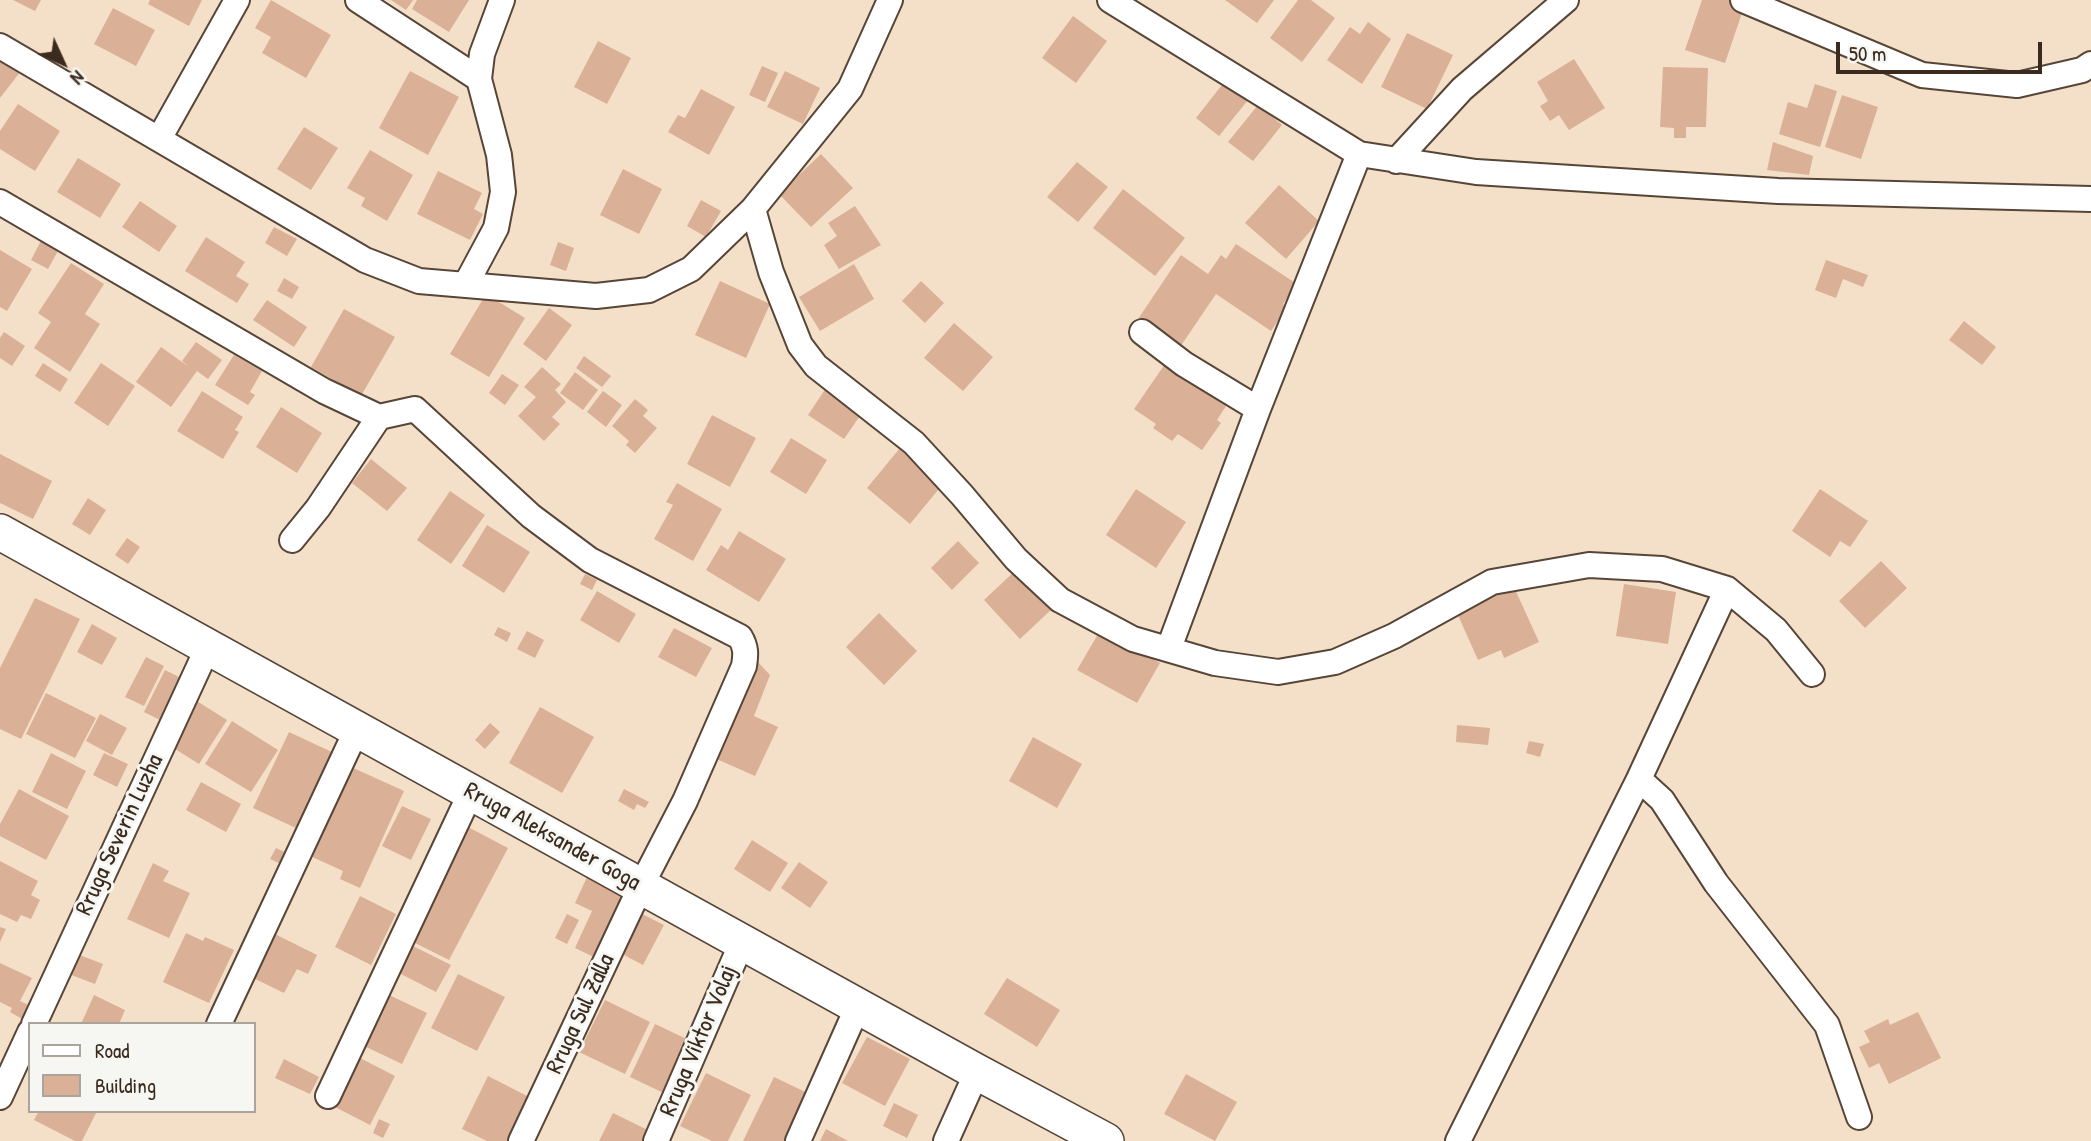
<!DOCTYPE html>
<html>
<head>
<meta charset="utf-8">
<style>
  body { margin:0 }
  #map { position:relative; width:2091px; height:1141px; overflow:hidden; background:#f4e0c8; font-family:"Patrick Hand",sans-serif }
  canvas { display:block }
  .legend { position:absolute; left:28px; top:1022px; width:228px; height:91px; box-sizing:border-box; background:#f6f6f2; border:2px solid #aba49d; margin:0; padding:9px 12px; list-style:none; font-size:21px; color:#3b2a1e }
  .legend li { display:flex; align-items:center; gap:14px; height:35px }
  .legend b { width:35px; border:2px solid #aba49d }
  .north { position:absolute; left:28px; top:28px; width:70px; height:70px; -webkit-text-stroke:5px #f6f6f2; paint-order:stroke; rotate:135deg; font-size:19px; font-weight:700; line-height:28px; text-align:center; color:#3b2a1e }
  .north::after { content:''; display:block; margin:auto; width:24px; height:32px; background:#3b2a1e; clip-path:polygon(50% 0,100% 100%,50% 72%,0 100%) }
  .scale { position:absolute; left:1836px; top:42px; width:206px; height:32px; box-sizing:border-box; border:4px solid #3b2a1e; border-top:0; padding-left:9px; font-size:21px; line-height:24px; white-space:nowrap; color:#3b2a1e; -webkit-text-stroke:5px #f6f6f2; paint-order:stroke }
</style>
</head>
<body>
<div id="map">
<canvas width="2091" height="1141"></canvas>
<ul class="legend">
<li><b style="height:9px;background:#fff"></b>Road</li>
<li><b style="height:19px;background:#dab097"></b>Building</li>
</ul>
<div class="north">N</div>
<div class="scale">50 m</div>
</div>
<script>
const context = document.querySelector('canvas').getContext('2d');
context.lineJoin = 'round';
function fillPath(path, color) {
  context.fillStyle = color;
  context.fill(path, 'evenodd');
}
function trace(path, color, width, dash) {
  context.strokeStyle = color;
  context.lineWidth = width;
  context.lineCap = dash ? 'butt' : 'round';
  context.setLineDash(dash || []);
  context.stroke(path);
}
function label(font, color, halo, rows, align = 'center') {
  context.font = font + ' "Patrick Hand",sans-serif';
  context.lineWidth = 6;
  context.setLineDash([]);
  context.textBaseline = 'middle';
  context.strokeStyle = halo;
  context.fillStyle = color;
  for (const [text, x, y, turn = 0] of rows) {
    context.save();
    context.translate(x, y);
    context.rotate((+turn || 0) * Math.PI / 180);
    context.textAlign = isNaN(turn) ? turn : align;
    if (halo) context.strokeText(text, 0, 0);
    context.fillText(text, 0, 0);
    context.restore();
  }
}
fillPath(new Path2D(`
  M13 0H41L35 11Z
  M150 0H202L189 26 148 4Z
  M271 0 331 35 306 78 262 53 271 37 255 28Z
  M391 0H413L406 10Z
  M417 0H469L449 32 412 9Z
  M1225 0H1274L1257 23Z
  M1298 0H1311L1335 18 1302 62 1270 38Z
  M1702 0H1735L1745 4 1725 63 1685 50Z
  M113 8 155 30 136 66 94 44Z
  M1073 16 1107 41 1076 83 1042 58Z
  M1368 22 1391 39 1362 84 1327 60 1350 27 1360 34Z
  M1407 33 1453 55 1427 109 1381 87Z
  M598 41 631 58 607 104 574 87Z
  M0 56 21 71 0 98Z
  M1574 59 1605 108 1569 130 1559 115 1550 121 1540 106 1548 101 1537 82Z
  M762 66 778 73 765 102 749 95Z
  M1663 67 1708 68 1706 127H1686V138H1674V128L1660 127Z
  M410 71 459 97 428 155 379 128Z
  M785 71 820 88 803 124 767 107Z
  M1225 81 1248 100 1219 136 1196 118Z
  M1815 84 1837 91 1820 147 1779 134 1788 102 1807 108Z
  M701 89 735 107 709 155 668 132 678 115 685 118Z
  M1842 95 1878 107 1861 159 1825 147Z
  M18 104 60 131 35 171 0 149V131Z
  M1258 105 1282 125 1253 161 1228 142Z
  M304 127 338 148 311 190 277 169Z
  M1773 142 1813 156 1809 175 1767 170Z
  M370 150 413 175 387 221 361 206 365 198 347 188Z
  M821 154 853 188 811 227 779 194Z
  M78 158 121 184 100 218 57 192Z
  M1077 162 1108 187 1078 222 1047 197Z
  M623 169 662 189 639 234 600 215Z
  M438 171 482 193 474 209 483 214 470 240 417 214Z
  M1279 185 1319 221 1286 259 1245 223Z
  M1123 189 1185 238 1155 276 1093 228Z
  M701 200 721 211 706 237 687 226Z
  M140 201 177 226 159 252 122 227Z
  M855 206 881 245 839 269 824 245 837 236 828 223Z
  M274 227 297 239 287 256 265 243Z
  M206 237 245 262 236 276 249 284 237 303 185 271Z
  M42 239 59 249 48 269 31 260Z
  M558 242 574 248 566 271 550 265Z
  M1236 244 1297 284 1283 304 1287 307 1271 331 1216 294 1178 350 1136 322 1181 255 1208 274 1221 255 1226 259Z
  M0 250 32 269 7 311 0 307Z
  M1826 260 1868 275 1863 287 1843 279 1836 298 1815 290Z
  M71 263 104 284 85 314 100 324 70 372 34 348 51 322 38 313Z
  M854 264 874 299 820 331 799 297Z
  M284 278 299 287 292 299 277 291Z
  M720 281 770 304 746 358 695 335Z
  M921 281 944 303 925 323 902 301Z
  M486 294 525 318 489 377 450 354Z
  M267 300 307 327 294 347 253 320Z
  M549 308 572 325 546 361 523 344Z
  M344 309 395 337 361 396 311 367Z
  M1964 321 1996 347 1982 365 1949 340Z
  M954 323 993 357 963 391 924 358Z
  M4 332 25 346 12 366 0 358V338Z
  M196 342 222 360 208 379 197 371 171 407 136 382 161 347 189 367 182 361Z
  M234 355 262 371 250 392 255 395 248 405 215 385Z
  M584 356 611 376 602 387 576 368Z
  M43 363 68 379 60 392 35 376Z
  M101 363 135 386 108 426 74 403Z
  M1165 364 1226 406 1217 420 1221 423 1202 450 1178 434 1172 441 1153 428 1156 424 1134 409Z
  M542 367 561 384 555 390 566 402 552 417 560 424 544 441 518 416 536 397 524 387Z
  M575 372 598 390 583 410 560 393Z
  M502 374 519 385 505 405 489 393Z
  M828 385 864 410 844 439 808 415Z
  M202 391 243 417 235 430 239 432 223 459 177 431Z
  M603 391 622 405 606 427 587 412Z
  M635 399 648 410 643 416 657 428 635 453 626 445 629 441 612 426Z
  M281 407 322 433 297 473 256 447Z
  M712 415 756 438 730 487 687 464Z
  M791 438 827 460 806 494 770 472Z
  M900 448 943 484 910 524 867 488Z
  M0 454 52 481 33 519 0 503Z
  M371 459 407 488 387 511 352 483Z
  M677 483 722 509 693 561 654 539 673 505 666 502Z
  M1136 489 1186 522 1156 568 1106 535Z
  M1820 489 1868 521 1850 547 1840 541 1830 557 1792 531Z
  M450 491 485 515 451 564 417 540Z
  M88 498 106 510 90 535 72 524Z
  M487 525 530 552 504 593 462 566Z
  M739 531 786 559 759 602 706 570 721 545 728 550Z
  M127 538 140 547 128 564 115 555Z
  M958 541 979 563 952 590 931 568Z
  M1881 561 1907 588 1865 628 1839 601Z
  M1018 568 1054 607 1020 639 984 600Z
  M585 574 597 580 592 590 580 584Z
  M1624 584 1676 592 1668 644 1616 636Z
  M1514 587 1539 642 1504 658 1501 650 1478 660 1457 613Z
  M597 591 636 614 619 643 580 620Z
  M35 598 80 619 21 739 0 729V668Z
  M879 613 917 651 884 685 846 647Z
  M92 624 117 638 102 665 77 652Z
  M498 627 511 633 507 642 494 635Z
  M674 628 712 648 696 677 658 657Z
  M1101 629 1160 663 1137 703 1077 670Z
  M527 631 544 640 535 658 517 649Z
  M146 657 164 666 144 706 125 697Z
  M757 661 770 675 754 716 778 727 755 776 712 757Z
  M165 670 187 681 166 723 144 712Z
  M46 693 96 718 75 758 26 734Z
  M192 698 227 720 199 764 164 742Z
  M540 707 594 737 562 793 509 763Z
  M100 714 127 728 112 755 86 741Z
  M232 721 278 750 251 792 205 764Z
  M490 723 500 732 485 749 475 740Z
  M1457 725 1490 728 1488 745 1456 742Z
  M289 732 334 753 298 829 253 808Z
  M1033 737 1082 764 1057 808 1009 781Z
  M1529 741 1544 744 1540 757 1526 753Z
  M51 753 86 771 67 809 32 792Z
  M104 753 128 764 117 787 93 775Z
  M349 766 404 791 360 888 340 879 343 871 308 855Z
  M201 782 241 804 226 832 186 810Z
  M19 789 69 816 46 860 0 836V824Z
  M624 789 649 802 645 808 637 804 634 810 618 801Z
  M402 806 431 819 411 860 382 846Z
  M466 826 508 848 449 960 407 939Z
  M752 840 788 863 770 892 734 869Z
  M276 848 287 853 281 864 270 859Z
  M0 861 38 881 31 895 40 900 31 919 21 915 17 922 0 914Z
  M799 862 828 882 810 908 781 888Z
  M153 863 169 871 163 881 190 893 169 938 127 919Z
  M588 875 627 893 596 958 575 948 592 911 575 903Z
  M360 896 396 914 371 965 335 947Z
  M567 914 579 920 567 944 555 938Z
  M642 914 664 925 643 965 622 954Z
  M0 927 6 929 0 942Z
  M269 931 317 955 308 974 297 969 284 993 247 975Z
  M186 933 203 941 205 937 234 950 209 1003 163 982Z
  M413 946 451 965 436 992 399 973Z
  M77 954 103 964 95 984 69 974Z
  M0 963 32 978 20 1001 31 1006 24 1020 10 1012 12 1008 0 1002Z
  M458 974 505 997 477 1051 431 1028Z
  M1007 978 1060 1010 1037 1047 984 1014Z
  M387 994 427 1013 402 1064 362 1045Z
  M94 995 125 1010 119 1024H81Z
  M605 1000 650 1022 625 1074 579 1052Z
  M1918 1012 1941 1058 1889 1084 1879 1063 1869 1068 1859 1047 1870 1042 1864 1031 1888 1019 1890 1025Z
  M655 1024 695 1043 670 1096 630 1077Z
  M867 1037 910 1059 885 1106 842 1083Z
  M360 1058 395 1076 370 1125 335 1107Z
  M284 1059 319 1077 310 1094 275 1078Z
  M706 1073 751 1095 728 1141H712L680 1126Z
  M1186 1074 1237 1102 1215 1141 1164 1114Z
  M488 1076 533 1099 512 1141H487L462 1129Z
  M774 1077 816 1097 794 1141H743Z
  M894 1103 918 1115 907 1138 883 1126Z
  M39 1111H97L82 1141H75L34 1120Z
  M613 1113 658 1135 655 1141H599Z
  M379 1119 390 1124 383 1138 373 1133Z
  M826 1129 848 1141H820Z`), '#dab097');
const street = new Path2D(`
  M358 0 479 79
  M1110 0 1359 154 1476 172 1778 191 2091 199
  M1743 0 1922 75 2017 85 2082 70 2091 64
  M0 46 365 260 419 281 596 296 649 290 691 269 753 209 850 89 890 0
  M159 139 237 0
  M1396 161 1462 89 1566 0
  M0 202 324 391 379 417 415 409 531 516 590 560 740 637C746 647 746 654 744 666L685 801 641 886 521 1141
  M753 209 771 272 800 345 816 366 914 443 962 495 1016 559 1060 600 1133 639 1215 663 1278 672 1335 662 1394 636 1492 582 1589 565 1662 569 1727 589 1776 630 1812 674
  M466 284 496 228 503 192 499 155 479 79 482 54 502 0
  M1142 332 1184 364 1258 409
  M292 540 318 508 379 417
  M1169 648 1258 409 1359 154
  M1639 779 1662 800 1716 883 1827 1025 1859 1117
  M34 1024 208 647
  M219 1024 357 729
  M328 1096 471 792
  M0 1097 30 1032
  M656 1141 742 942
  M798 1141 858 1006
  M946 1141 977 1072
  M1458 1141 1639 779 1727 589`);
const secondary = new Path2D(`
  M0 532 977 1072 1106 1141`);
trace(street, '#574538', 28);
trace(secondary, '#574538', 38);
trace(street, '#fff', 24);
trace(secondary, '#fff', 35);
label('24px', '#3b2a1e', '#f6f6f2', [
  ["Rruga Severin Luzha",120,835,-65],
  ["Rruga Aleksander Goga",552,837,29],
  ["Rruga Sul Zalla",581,1014,-65],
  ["Rruga Viktor Volaj",699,1041,-67]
]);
</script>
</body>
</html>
